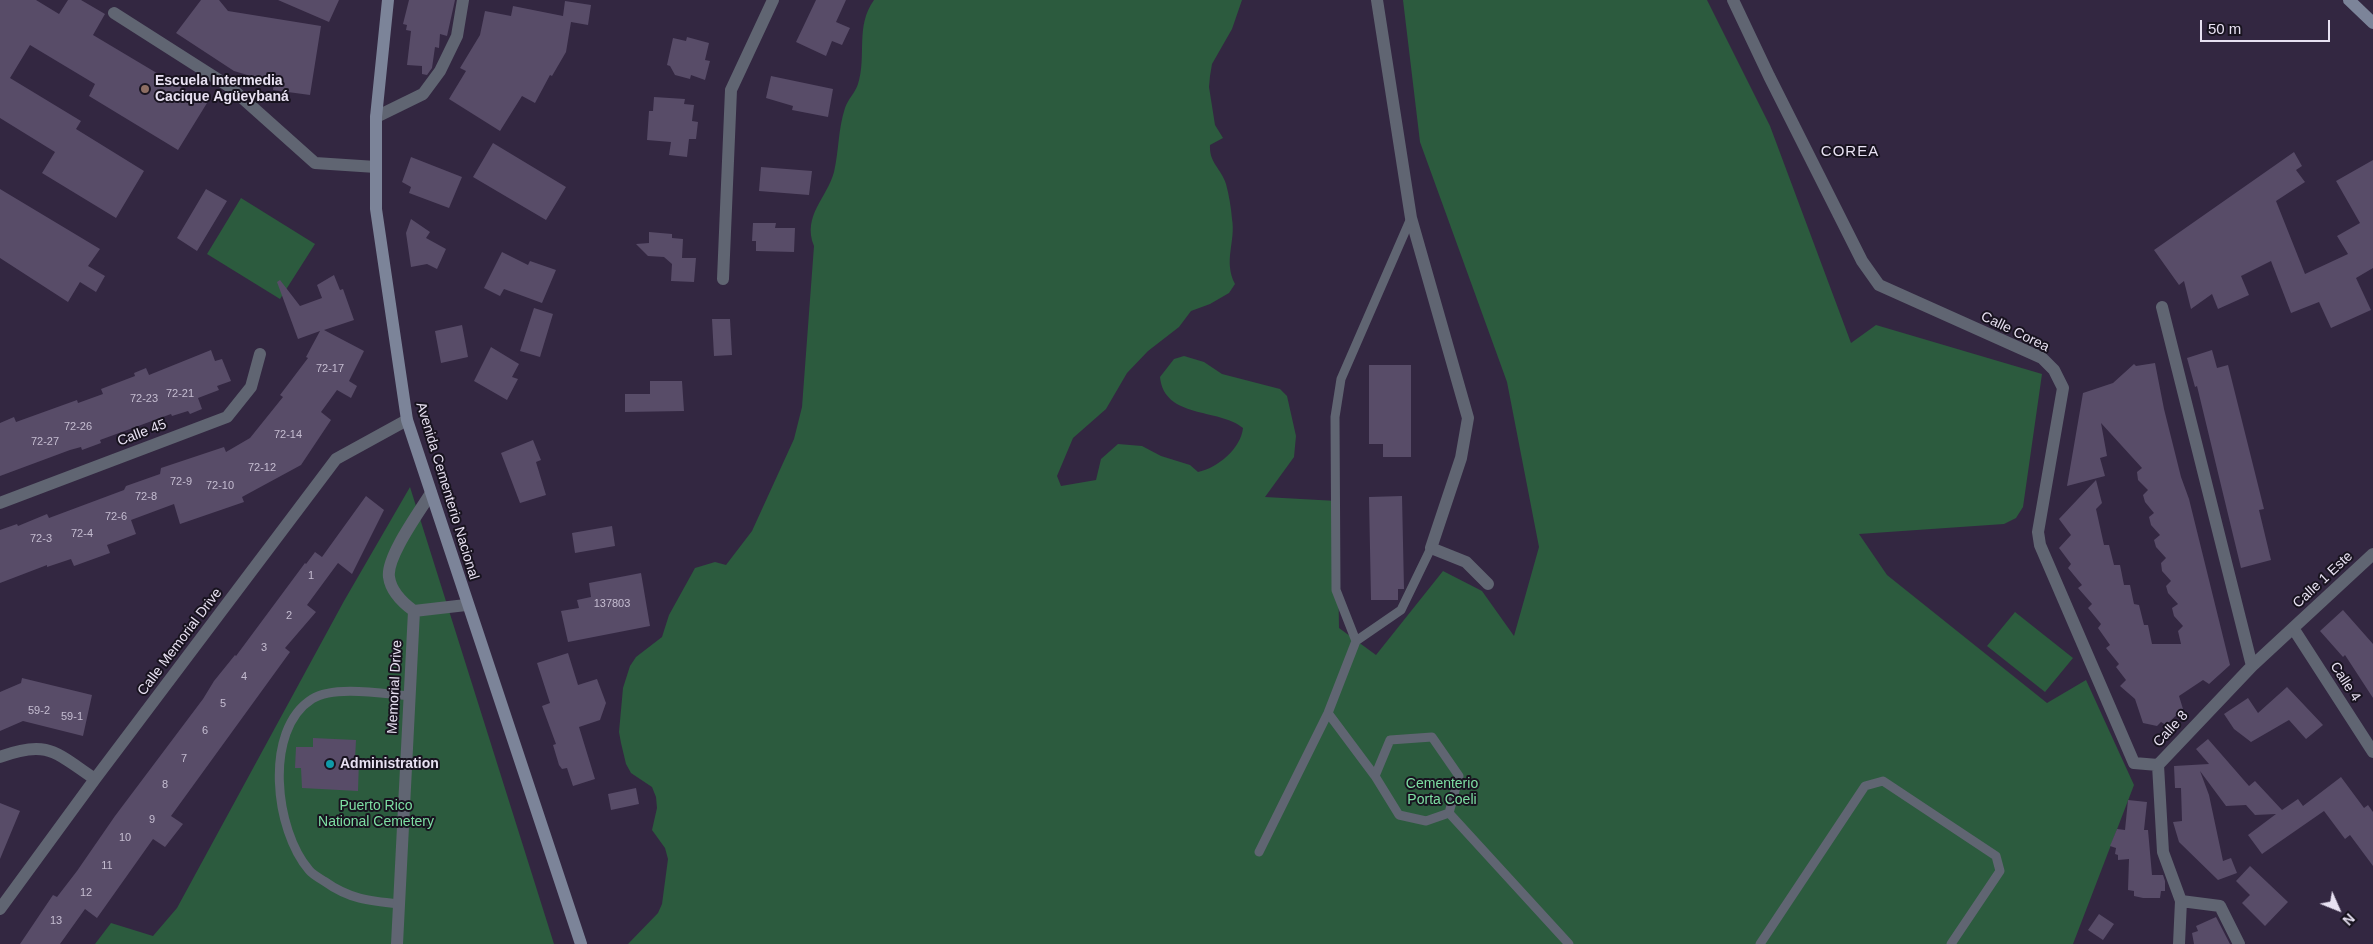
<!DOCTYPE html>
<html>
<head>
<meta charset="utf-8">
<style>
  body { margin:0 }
  #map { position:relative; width:2373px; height:944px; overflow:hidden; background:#332741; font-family:Helvetica,sans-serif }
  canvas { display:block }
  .north { position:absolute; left:2313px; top:884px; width:50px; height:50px; -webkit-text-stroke:4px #18131f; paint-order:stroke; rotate:134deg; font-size:14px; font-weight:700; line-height:20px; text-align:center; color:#e8e1f2 }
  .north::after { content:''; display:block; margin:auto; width:18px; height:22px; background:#e8e1f2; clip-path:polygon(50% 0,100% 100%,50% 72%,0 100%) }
  .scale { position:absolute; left:2200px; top:20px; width:130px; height:22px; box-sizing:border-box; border:2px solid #e8e1f2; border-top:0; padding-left:6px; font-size:15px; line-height:18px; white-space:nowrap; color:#e8e1f2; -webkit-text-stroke:4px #18131f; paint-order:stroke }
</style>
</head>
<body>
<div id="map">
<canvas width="2373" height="944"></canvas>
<div class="north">N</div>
<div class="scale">50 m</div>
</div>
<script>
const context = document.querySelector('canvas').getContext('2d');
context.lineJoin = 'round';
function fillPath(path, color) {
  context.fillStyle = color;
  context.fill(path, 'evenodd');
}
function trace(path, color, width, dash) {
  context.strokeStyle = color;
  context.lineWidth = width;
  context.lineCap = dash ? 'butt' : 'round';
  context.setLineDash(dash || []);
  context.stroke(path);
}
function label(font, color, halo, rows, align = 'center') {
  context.font = font + ' Helvetica,sans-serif';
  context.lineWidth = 4;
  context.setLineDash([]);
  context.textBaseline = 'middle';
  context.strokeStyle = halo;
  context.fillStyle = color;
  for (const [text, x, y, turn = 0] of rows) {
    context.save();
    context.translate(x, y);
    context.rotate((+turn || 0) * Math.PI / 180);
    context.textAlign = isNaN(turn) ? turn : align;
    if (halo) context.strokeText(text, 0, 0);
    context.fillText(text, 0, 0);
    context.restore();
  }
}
fillPath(new Path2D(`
  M874 0H1242L1232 29 1212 64 1210 76 1209 87 1215 125 1223 138 1210 145C1209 163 1221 168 1226 184 1229 195 1231 207 1232 219 1236 241 1223 261 1235 284L1229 293 1210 304 1191 311 1179 327 1148 351 1127 373 1106 409 1073 438 1057 476 1061 486 1096 480 1101 459 1118 444 1142 446 1161 456 1190 465 1198 472C1218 468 1241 448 1243 428 1219 408 1164 419 1160 377L1174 359 1184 356 1204 362 1222 374 1280 389 1287 396 1296 436 1294 457 1265 497 1337 501 1339 628 1376 655 1443 571 1482 591 1514 636 1539 547 1507 382 1420 142 1403 0H1707L1770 126 1851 343 1876 325 2042 374 2023 507 2016 518 2004 524 1859 534 1887 575 2047 703 2086 680 2134 785 2073 944H628L658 913 662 904 668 859 665 848 652 830 657 808 656 797 652 787 631 773 626 764 621 743 619 732 623 688 630 666 636 657 662 637 669 615 695 568 715 562 726 565 752 531 794 439 802 407 814 246C802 216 827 198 834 172 839 151 838 129 845 108 848 99 855 93 858 84 867 56 855 26 874 0Z
  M241 198 315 244 280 299 207 254Z
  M410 487 554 944H95L111 923 153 936 177 908 344 601Z
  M2015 612 2073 658 2045 692 1987 646Z`), '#2c5b3e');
fillPath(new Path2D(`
  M0 0H36L59 14 68 0H81L105 14 93 35 207 103 178 150 89 96 95 84 30 45 10 78 81 121 76 129 144 171 116 218 42 173 55 152 0 118Z
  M201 0H219L228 11 321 26 310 95 273 90 274 83 234 71 176 33Z
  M278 0H339L329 22Z
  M409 0H455L447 36 440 34 439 48 435 47 432 68 427 75 422 74V66L407 65 411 31 406 30 407 25 403 24Z
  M816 0H846L836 22 850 28 842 45 832 41 826 56 796 42Z
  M565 1 591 5 588 25 571 22 566 52 552 76 550 75 535 103 522 96 500 131 449 99 466 71 460 68 480 35 485 11 511 16 513 6 563 16Z
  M687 37 709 43 705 60 710 61 705 80 691 75 690 79 675 75 670 66 667 65 673 38 686 41Z
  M771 76 833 89 828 117 792 110 793 106 766 98Z
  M654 97 685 99 684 104 694 105 692 121 698 122 696 139H689L687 157 669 155 671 142 647 140 649 111H653Z
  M493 143 566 187 546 220 473 177Z
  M2294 152 2302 166 2296 170 2305 182 2276 201 2305 274 2348 254 2337 236 2360 223 2336 181 2373 160V268L2356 278 2371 310 2331 328 2319 302 2291 313 2271 261 2241 276 2249 295 2218 309 2212 294 2191 309 2184 281 2179 285 2154 250Z
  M411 157 462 177 449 208 409 193 411 187 402 182Z
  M761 167 812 171 809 195 759 191Z
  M0 189 100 249 88 266 105 276 96 292 80 282 68 302 0 258Z
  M206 189 227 201 197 251 177 238Z
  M411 219 430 232 426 238 446 249 437 269 427 264 411 267 406 233Z
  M753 223H776L775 228H795L794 252 756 251V241H752Z
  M649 232 672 234V238L683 239 682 258H696L694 282 671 281 672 264 664 257 648 256 636 244 649 243Z
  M502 252 528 265 530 261 556 270 542 303 504 289 500 296 484 288Z
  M334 275 340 290 343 289 354 320 324 330 364 351 349 381 357 386 351 398 337 390 321 412 331 420 301 465 242 497 244 502 180 524 174 504 131 520 136 534 107 545 110 553 74 566 71 559 47 567V565L0 583V530L17 524 18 526 47 514 49 518 124 490 126 486 160 474 161 468 224 447 226 452 250 438 283 397 280 395 308 358 306 357 320 331 298 339 277 282 280 280 300 306 322 298 317 285Z
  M534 308 553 314 540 357 520 351Z
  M712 319H730L732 355 714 356Z
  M462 325 468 357 441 363 435 331Z
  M491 347 519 364 512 377 518 379 507 400 474 381Z
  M211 350 215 361 222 359 231 381 217 386 219 390 198 398 202 409 190 414 188 411 172 416 171 414 100 440 101 443 82 450 81 447 70 450 0 476V423L14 417 16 422 77 400 78 403 103 394 101 389 135 376 134 373 146 368 149 375Z
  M2212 350 2217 368 2228 365 2264 509 2259 510 2271 560 2241 568 2197 386 2195 387 2187 358Z
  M2155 363 2164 409 2181 477 2189 499 2230 665 2209 684 2203 680 2179 696 2183 709 2166 725 2161 722 2157 726 2143 723 2135 699 2120 686 2126 680 2116 667 2119 664 2106 648 2110 645 2098 628 2101 624 2088 608 2092 604 2078 588 2082 585 2068 568 2071 564 2059 548 2071 535 2059 519 2096 480 2102 503 2096 509 2104 545H2109L2114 565H2120L2124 585H2130L2134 604 2139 605 2144 625H2148L2152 644H2181L2178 631 2183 626 2174 616 2172 608 2178 604 2168 593 2166 586 2171 581 2162 571 2161 563 2166 558 2156 547 2154 540 2160 535 2151 525 2149 517 2154 513 2145 502 2143 495 2148 490 2138 480 2137 472 2142 468 2101 423 2107 456 2100 458 2105 476 2067 486 2083 393 2113 383 2134 364 2136 366Z
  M1369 365H1411V457H1383V444H1369Z
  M650 381H682L684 411 625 412V394H650Z
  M533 440 541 460 536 462 546 495 520 503 501 453Z
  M366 496 384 510 352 574 338 563 307 605 316 612 285 648 290 652 171 816 183 824 165 847 153 839 97 918 85 909 60 944H20L53 895 57 897 77 871 115 816 203 699 214 681 235 655 236 656 305 563 306 564 315 552 322 557Z
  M1402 496 1404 589H1398V600H1371L1369 497Z
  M612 526 615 546 575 553 572 533Z
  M641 573 650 626 568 642 561 611 579 608 577 600 591 597 589 583Z
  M2343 610 2373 644V698L2345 655 2343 657 2320 631Z
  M568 653 578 685 597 679 606 703 600 720 579 727 595 779 573 786 567 768 562 769 559 765 553 745 556 744 542 706 550 703 537 663Z
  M22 678 92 695 83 736 23 721 0 731V692L21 683Z
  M2287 687 2323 725 2306 739 2289 720 2251 742 2234 729 2224 714 2248 698 2258 713Z
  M313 738 356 740 355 760H359L358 791 302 788 301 768H295L296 747H313Z
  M2208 739 2249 786 2255 781 2282 810 2298 799 2303 806 2341 777 2364 808 2368 805 2373 812V866L2350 835 2345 839 2324 811 2262 854 2248 835 2276 814 2255 815 2246 805 2226 806 2200 771 2209 795 2223 861 2231 858 2237 873 2218 880 2179 842 2173 822 2182 821 2181 788H2175L2174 766 2209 764 2196 749Z
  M636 788 639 804 611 810 608 794Z
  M2128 800 2147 802 2144 830H2148L2152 875H2163L2165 881V891H2161L2160 898H2143L2134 896V891L2128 890 2129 859 2118 860V855L2115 854 2116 848 2110 846 2117 829 2125 830Z
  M0 803 20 811 0 859Z
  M2250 866 2288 902 2265 926 2242 903 2250 895 2236 881Z
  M2099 914 2114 924 2103 940 2088 930Z
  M2216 917 2230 944H2194L2192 933 2198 931 2196 926Z`), '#584c68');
trace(new Path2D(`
  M1356 641 1401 610 1431 548
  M1328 713 1375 776
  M1432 737 1459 776 1449 813 1426 821 1399 815 1375 776 1390 740Z
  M1449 813 1569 944
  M1259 852 1328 713 1356 641 1336 590 1335 417 1341 379 1411 218
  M399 904C369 901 349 899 324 881 319 878 312 874 309 870 275 831 263 730 312 699 335 685 384 694 410 696
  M1760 944 1865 786 1883 781 1996 856 2000 871 1951 944`), '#606572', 9);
trace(new Path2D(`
  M1377 0 1411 218 1468 418 1461 458 1431 548 1466 562 1488 584
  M1733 0 1769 76 1862 261 1879 285 2042 358 2054 370 2063 388 2038 532 2040 545 2134 763 2158 765
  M114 13 230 87 315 163 376 167
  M376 117 423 94 440 71 457 36 463 0
  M723 279 731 90 773 0
  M2162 307 2252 666
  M0 503 227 417 251 387 260 354
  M414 611 466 605
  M2293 628 2373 752
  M0 757C48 739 56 753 95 779
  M2181 901 2220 906 2239 944
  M0 909 95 779 336 459 407 420
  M397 944 414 611C403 603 391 592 389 577 386 557 420 511 431 493
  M2179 944 2181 901 2163 852 2158 765 2252 666 2373 554`), '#606572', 12);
trace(new Path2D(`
  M388 0 376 117V209L407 420 581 944
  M2349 0 2373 23`), '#7c8499', 12);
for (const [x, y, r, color] of [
  [145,89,5,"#8d6e63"],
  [330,764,5,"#0f9aa8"]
]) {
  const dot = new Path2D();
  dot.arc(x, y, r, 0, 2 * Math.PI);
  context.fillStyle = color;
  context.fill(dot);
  trace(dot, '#18131f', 2);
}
label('11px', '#c4bcd0', null, [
  ["72-17",330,369],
  ["72-21",180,394],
  ["72-23",144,399],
  ["72-26",78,427],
  ["72-14",288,435],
  ["72-27",45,442],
  ["72-12",262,468],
  ["72-9",181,482],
  ["72-10",220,486],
  ["72-8",146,497],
  ["72-6",116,517],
  ["72-4",82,534],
  ["72-3",41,539],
  ["1",311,576],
  ["137803",612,604],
  ["2",289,616],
  ["3",264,648],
  ["4",244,677],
  ["5",223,704],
  ["59-2",39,711],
  ["59-1",72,717],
  ["6",205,731],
  ["7",184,759],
  ["8",165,785],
  ["9",152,820],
  ["10",125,838],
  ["11",107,866],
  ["12",86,893],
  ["13",56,921]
]);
label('bold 14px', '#e8e1f2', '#18131f', [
  ["Escuela Intermedia",155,81],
  ["Cacique Agüeybaná",155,97],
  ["Administration",340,764]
], 'left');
label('14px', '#e8e1f2', '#18131f', [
  ["Calle Corea",2015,332,26],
  ["Calle 45",142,433,-21],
  ["Avenida Cementerio Nacional",447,491,73],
  ["Calle 1 Este",2323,580,-43],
  ["Calle Memorial Drive",180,642,-53],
  ["Calle 4",2345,682,57],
  ["Memorial Drive",395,687,-87],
  ["Calle 8",2171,729,-47]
]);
label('14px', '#7edfa3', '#18131f', [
  ["Cementerio",1442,784],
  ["Porta Coeli",1442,800],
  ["Puerto Rico",376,806],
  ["National Cemetery",376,822]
]);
context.letterSpacing = '1px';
label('15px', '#e8e1f2', '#18131f', [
  ["COREA",1850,152]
]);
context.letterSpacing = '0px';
</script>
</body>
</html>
